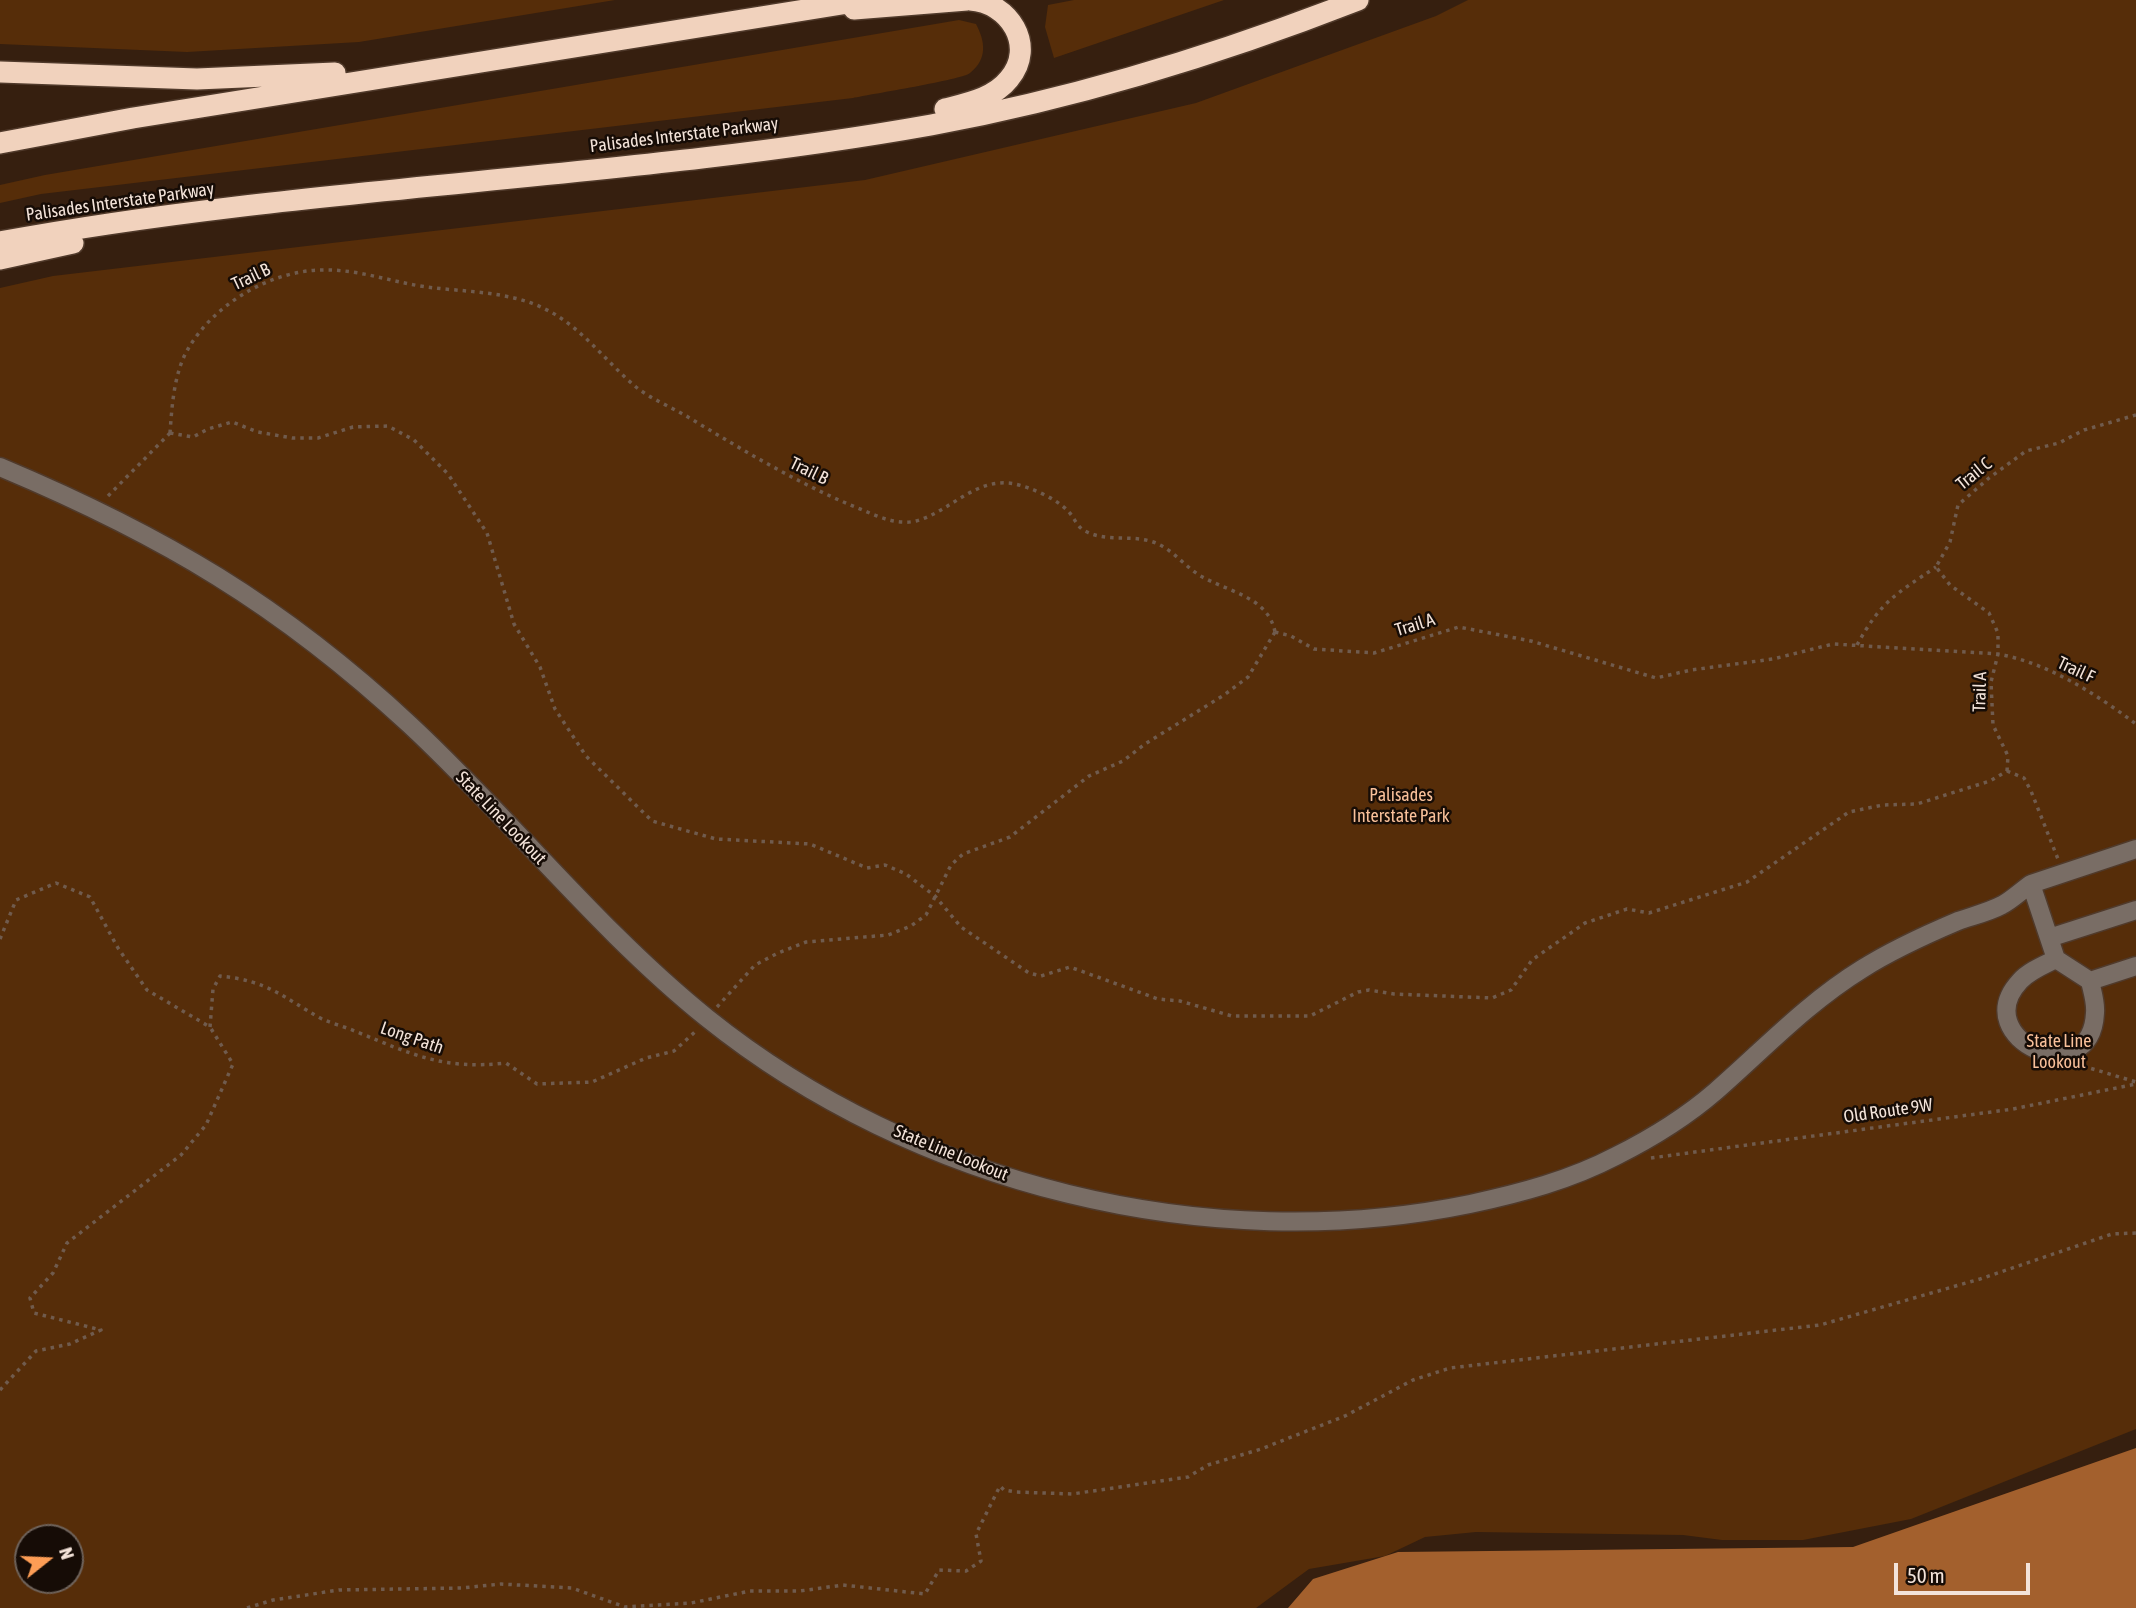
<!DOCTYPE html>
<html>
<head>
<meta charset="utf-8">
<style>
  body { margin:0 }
  #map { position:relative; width:2136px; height:1608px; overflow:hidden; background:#361f0f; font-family:"Asap Condensed",sans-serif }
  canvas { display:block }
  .north { position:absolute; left:14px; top:1524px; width:70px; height:70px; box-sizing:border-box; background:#160c06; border:2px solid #6e625a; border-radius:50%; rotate:72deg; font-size:19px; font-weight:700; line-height:28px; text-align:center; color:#f3e3d9 }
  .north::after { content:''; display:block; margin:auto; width:24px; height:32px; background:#fd9d55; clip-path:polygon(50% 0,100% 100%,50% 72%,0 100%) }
  .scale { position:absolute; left:1894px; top:1563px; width:136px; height:32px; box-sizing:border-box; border:4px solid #f3e3d9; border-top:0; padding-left:9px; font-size:21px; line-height:24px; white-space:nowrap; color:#f3e3d9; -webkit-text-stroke:5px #160c06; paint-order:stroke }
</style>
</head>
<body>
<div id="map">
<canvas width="2136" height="1608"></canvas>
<div class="north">N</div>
<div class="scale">50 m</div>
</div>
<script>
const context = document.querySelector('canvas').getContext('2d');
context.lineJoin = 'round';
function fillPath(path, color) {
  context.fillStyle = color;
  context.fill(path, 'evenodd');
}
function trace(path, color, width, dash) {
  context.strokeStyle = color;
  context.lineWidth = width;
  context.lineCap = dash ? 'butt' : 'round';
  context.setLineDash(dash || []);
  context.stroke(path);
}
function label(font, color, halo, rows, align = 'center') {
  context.font = font + ' "Asap Condensed",sans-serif';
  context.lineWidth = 5;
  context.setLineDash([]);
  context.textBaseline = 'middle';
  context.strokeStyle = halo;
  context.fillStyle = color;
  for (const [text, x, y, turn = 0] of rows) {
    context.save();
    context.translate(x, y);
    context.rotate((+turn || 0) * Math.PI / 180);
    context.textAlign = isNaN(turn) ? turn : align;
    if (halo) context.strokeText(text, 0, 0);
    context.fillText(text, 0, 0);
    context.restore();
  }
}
fillPath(new Path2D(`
  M0 0H615L359 42 187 52 0 44Z
  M1074 0H1224L1054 58 1045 27 1048 5Z
  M1468 0H2136V1429L1911 1519 1803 1540H1722L1683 1535 1476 1532 1425 1537 1385 1556 1309 1569 1256 1608H0V288L53 276 865 180 1196 103 1436 16ZM28 1538H70V1580H28Z
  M959 20 976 24C985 41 988 59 970 73 961 80 871 94 853 98L41 194 0 203V185L45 175Z`), '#562d09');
fillPath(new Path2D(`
  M2136 1448V1608H1288L1313 1579 1398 1552 1853 1547Z`), '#a3602d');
const minor = new Path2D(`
  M0 467C162 535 281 605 410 725 512 820 599 931 707 1018 915 1185 1208 1258 1470 1204 1521 1193 1570 1180 1616 1156 1652 1138 1686 1117 1716 1091 1764 1049 1807 1003 1862 969 1892 950 1925 935 1958 921 1972 916 1989 912 2002 905 2012 900 2022 890 2031 884
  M2136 849 2031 884 2056 959 2090 981 2136 966
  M2049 938 2136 910
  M2056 959C2044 965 2029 971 2020 981 1966 1039 2091 1094 2095 1013 2096 1002 2092 991 2090 981`);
const highway = new Path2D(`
  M854 9 967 0
  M0 72 197 79 335 73
  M945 109C968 103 994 98 1009 79 1037 46 1009 2 970 0
  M0 143 133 118 867 0
  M0 242C308 185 623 180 931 125 1077 98 1220 54 1358 0
  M0 259 73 243`);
trace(minor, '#503a2b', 21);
trace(highway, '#503a2b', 24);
trace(new Path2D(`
  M170 433 193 437 208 429 232 422 258 432 292 438H318L353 427 388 426 414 440 448 474 487 533 514 624 540 667 555 709 586 756 652 821 716 839 810 844 867 868 885 865 906 874 935 896 961 927 1029 973 1041 976 1070 967 1158 999 1180 1001 1232 1016H1310L1358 992 1369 990 1394 994 1492 998 1511 990 1532 960 1585 923 1627 909 1649 913 1747 882 1849 812 1883 805 1917 804 1990 781 2007 771
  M170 433C172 405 174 373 188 349 214 304 270 271 321 270 360 269 390 282 427 287 464 292 510 291 545 309 582 327 605 361 636 387 651 399 671 407 688 417 746 452 802 486 865 511 881 518 898 525 916 521 950 512 976 476 1015 484 1030 487 1057 499 1068 511 1074 517 1077 527 1085 531 1106 542 1128 535 1150 541 1171 547 1182 564 1199 575 1227 592 1268 596 1275 632
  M108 496 170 433
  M1275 632 1291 636 1314 649 1374 653 1459 627 1531 641 1656 678 1691 670 1773 659 1833 644 1998 654C2048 663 2096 694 2136 724
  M1857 645C1881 601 1896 594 1936 567
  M2007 771 2008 756 1993 725 1991 682 1998 654V633L1989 613 1950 585 1936 567 1950 542 1958 505 1989 478 2026 451 2059 443 2084 430 2136 415
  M2007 771 2024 778 2031 791 2058 859
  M0 939 16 900 56 883 90 897 118 948 147 990 210 1027
  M717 1007 755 965 778 953 806 942 888 935 911 926 926 915 951 865 963 854 1010 837 1089 776 1123 761 1145 744 1224 695 1248 677 1275 632
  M210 1027 213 989 220 976C269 981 282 997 322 1019 333 1024 346 1027 357 1032 414 1055 443 1070 506 1063L537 1084 592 1082 646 1058 674 1051 696 1031
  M2083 1066 2136 1082
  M1651 1158 2013 1109 2136 1084
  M0 1390 36 1351 70 1344 101 1330 34 1313 30 1298 53 1273 67 1243 181 1155 206 1125 233 1064 210 1027
  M247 1608 273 1600 339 1590 462 1588 501 1584 572 1588 625 1607 691 1603 750 1591H800L843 1585 925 1594 939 1570 966 1571 981 1561 976 1534 1000 1486 1004 1490 1016 1492 1072 1494 1188 1477 1208 1465 1261 1449 1345 1416 1413 1380 1450 1368 1820 1325 1980 1279 2112 1234 2136 1233`), '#705b4d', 3.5, [3.5, 5]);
trace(minor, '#796d65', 18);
trace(highway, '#f1d2bd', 21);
label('18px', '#f3e3d9', '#160c06', [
  ["Palisades Interstate Parkway",684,135,-7],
  ["Palisades Interstate Parkway",120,202,-8],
  ["Trail B",251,277,-25],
  ["Trail B",809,471,26],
  ["Trail C",1974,474,-39],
  ["Trail A",1415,625,-17],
  ["Trail F",2076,670,25],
  ["Trail A",1980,692,-88],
  ["State Line Lookout",501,818,46],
  ["Long Path",412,1038,19],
  ["Old Route 9W",1888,1111,-8],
  ["State Line Lookout",951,1153,22]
]);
label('18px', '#f9c09a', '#160c06', [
  ["Palisades",1401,795],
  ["Interstate Park",1401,816],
  ["State Line",2059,1041],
  ["Lookout",2059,1062]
]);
</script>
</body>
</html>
